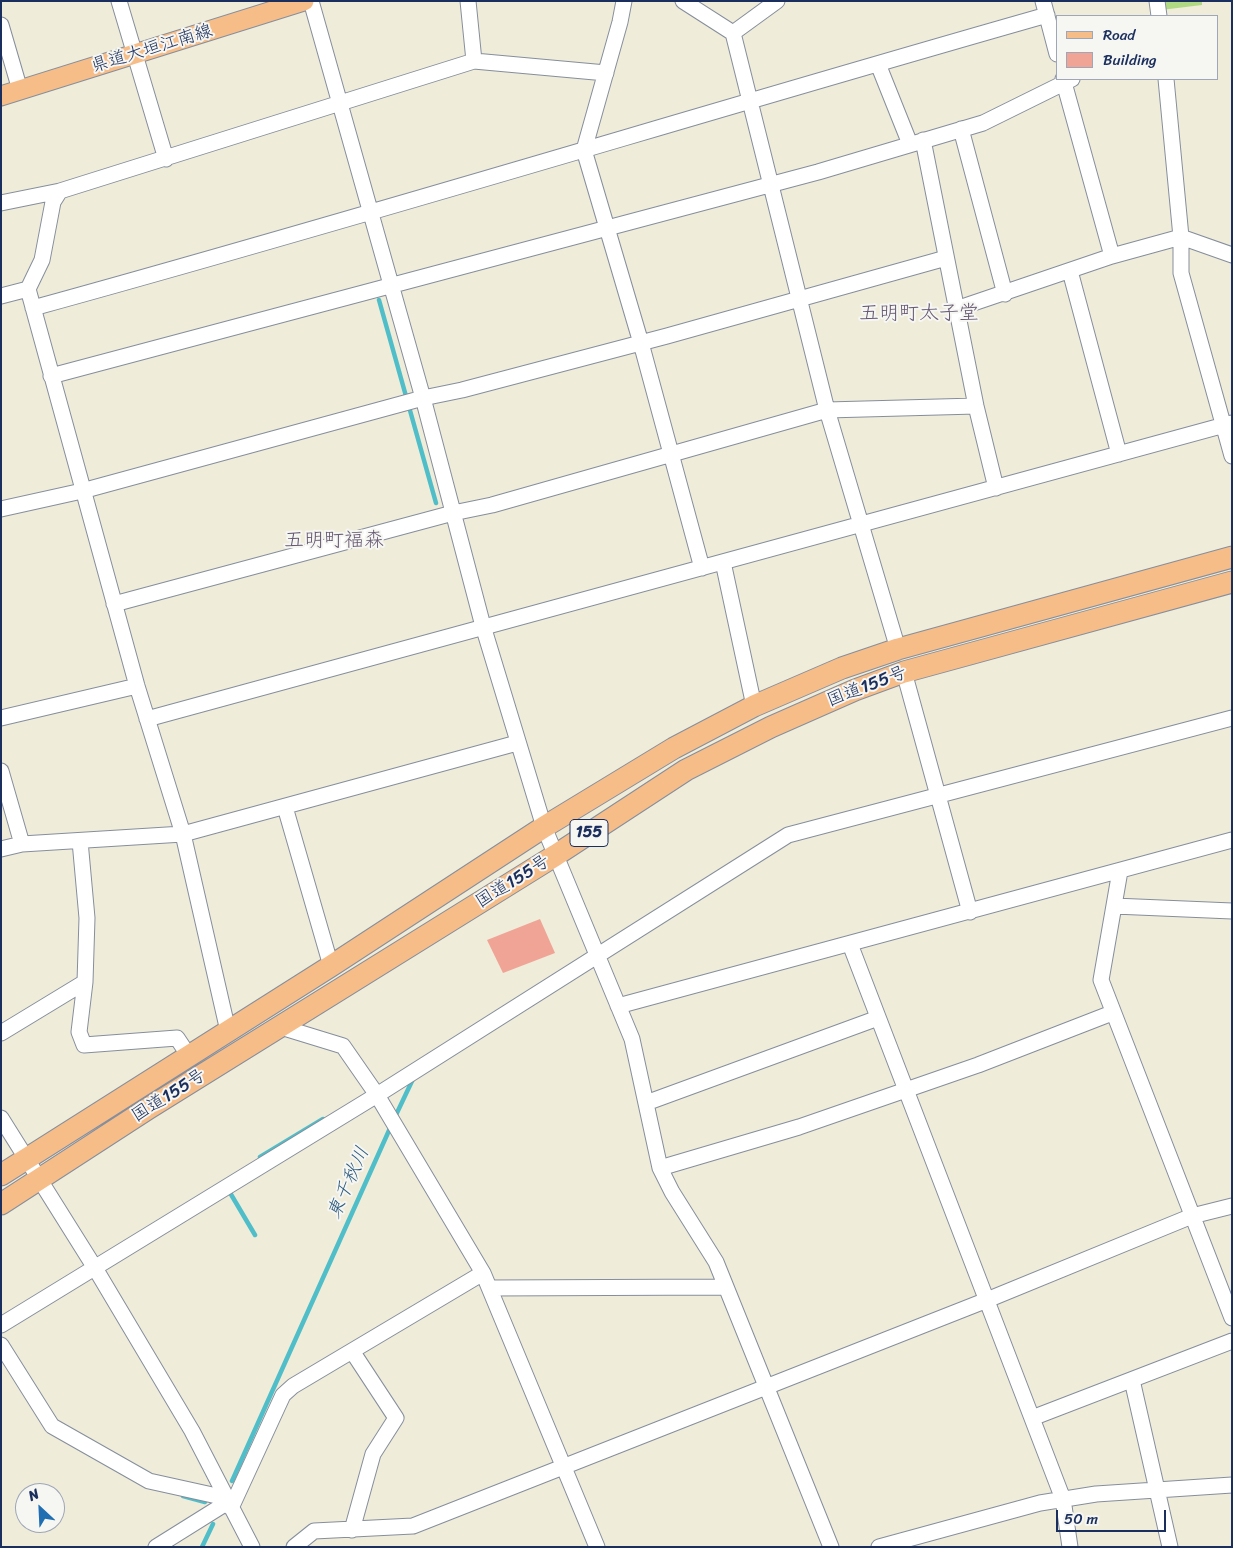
<!DOCTYPE html>
<html>
<head>
<meta charset="utf-8">
<style>
  body { margin:0 }
  #map { position:relative; width:1233px; height:1548px; overflow:hidden; background:#efecda; font-family:Sriracha,sans-serif }
  canvas { display:block }
  .frame { position:absolute; inset:0; border:2px solid #1b2f5e; pointer-events:none }
  .legend { position:absolute; left:1056px; top:15px; width:162px; height:65px; box-sizing:border-box; background:#f6f6f2; border:1px solid #9ea6b7; margin:0; padding:6px 9px; list-style:none; font-size:15px; color:#1b2f5e }
  .legend li { display:flex; align-items:center; gap:10px; height:25px }
  .legend b { width:25px; border:1px solid #9ea6b7 }
  .north { position:absolute; left:15px; top:1483px; width:50px; height:50px; box-sizing:border-box; background:#f6f6f2; border:1px solid #9ea6b7; border-radius:50%; rotate:335deg; font-size:14px; font-weight:700; line-height:20px; text-align:center; color:#1b2f5e }
  .north::after { content:''; display:block; margin:auto; width:18px; height:22px; background:#1f6fb2; clip-path:polygon(50% 0,100% 100%,50% 72%,0 100%) }
  .scale { position:absolute; left:1056px; top:1510px; width:110px; height:22px; box-sizing:border-box; border:2px solid #1b2f5e; border-top:0; padding-left:6px; font-size:15px; line-height:18px; white-space:nowrap; color:#1b2f5e; -webkit-text-stroke:4px #f6f6f2; paint-order:stroke }
</style>
</head>
<body>
<div id="map">
<canvas width="1233" height="1548"></canvas>
<div class="frame"></div>
<ul class="legend">
<li><b style="height:6px;background:#f7bd88"></b>Road</li>
<li><b style="height:14px;background:#efa496"></b>Building</li>
</ul>
<div class="north">N</div>
<div class="scale">50 m</div>
</div>
<script>
const context = document.querySelector('canvas').getContext('2d');
context.lineJoin = 'round';
function fillPath(path, color) {
  context.fillStyle = color;
  context.fill(path, 'evenodd');
}
function trace(path, color, width, dash) {
  context.strokeStyle = color;
  context.lineWidth = width;
  context.lineCap = dash ? 'butt' : 'round';
  context.setLineDash(dash || []);
  context.stroke(path);
}
function label(font, color, halo, rows, align = 'center') {
  context.font = font + ' Sriracha,"Klee One",sans-serif';
  context.lineWidth = 4;
  context.setLineDash([]);
  context.textBaseline = 'middle';
  context.strokeStyle = halo;
  context.fillStyle = color;
  for (const [text, x, y, turn = 0] of rows) {
    context.save();
    context.translate(x, y);
    context.rotate((+turn || 0) * Math.PI / 180);
    context.textAlign = isNaN(turn) ? turn : align;
    if (halo) context.strokeText(text, 0, 0);
    context.fillText(text, 0, 0);
    context.restore();
  }
}
fillPath(new Path2D(`
  M1160 1H1202V5L1161 10Z`), '#b0d984');
trace(new Path2D(`
  M379 300 436 503
  M395 1117 413 1079
  M260 1157 323 1119
  M232 1189 229 1191 255 1235
  M232 1481 391 1126
  M183 1496 205 1502
  M202 1547 213 1524`), '#50bec8', 4.5);
fillPath(new Path2D(`
  M540 919 555 953 503 973 487 940Z`), '#efa496');
const minor = new Path2D(`
  M119 1 166 159
  M311 1 423 398 483 626 544 827 632 1039 660 1168 672 1192 716 1262 831 1547
  M468 1 474 61
  M624 1 620 22 584 150 641 343 702 568
  M683 1 733 33
  M777 1 733 33 827 410 898 649
  M1043 1 1057 54
  M1157 1 1159 16
  M1 25 20 90
  M878 64 910 144
  M1063 79 1112 256
  M1166 79 1181 237V273L1232 456
  M961 129 1005 294
  M923 140 976 406 996 488
  M1 203 60 191
  M1070 271 1119 454
  M28 289 137 686 183 834 228 1031
  M1 296 28 289 42 260 53 202 60 191 474 61 606 73
  M33 308C372 215 709 111 1047 15
  M956 309 1112 256 1181 237 1232 255
  M51 376 818 172 983 123 1072 79
  M1 509 82 491 423 398 462 390 667 336 946 258
  M723 562 754 706
  M114 604 453 513 492 505 827 410 976 406
  M904 672 970 912
  M1 718 137 686
  M147 719 1232 423
  M1 771 22 844
  M285 807 331 966
  M80 841 87 918 85 982 79 1032 84 1045 177 1038 189 1056
  M1 849 22 844 183 834 517 743
  M1120 871 1101 980 1232 1318
  M1114 906 1232 911
  M850 944 1063 1499 1070 1547
  M618 1006 1232 840
  M281 1027 343 1046 377 1095 483 1273 597 1547
  M1 1033 85 982
  M646 1103 878 1018
  M1 1118 95 1268 192 1431 252 1547
  M660 1168 799 1127 978 1065 1112 1013
  M490 1288 726 1287
  M1 1325 377 1095 788 835 1232 718
  M1 1345 52 1426 149 1481 226 1498
  M1132 1380 1170 1547
  M1032 1418 1232 1341
  M231 1508 283 1395 293 1386 483 1273
  M352 1530 373 1454 396 1418 352 1351
  M156 1547 228 1502
  M294 1547 314 1531 413 1526 987 1300 1192 1216 1232 1206
  M879 1547 1040 1503 1096 1494 1232 1485`);
const major = new Path2D(`
  M1 96 304 1`);
const highway = new Path2D(`
  M1 1175 331 966 544 827 674 748 754 706 842 668 898 649 1232 557
  M1 1204 149 1108 556 855 686 770 771 727 855 690 904 672 1232 582`);
trace(minor, '#858e9c', 17);
trace(major, '#858e9c', 21);
trace(highway, '#858e9c', 23);
trace(minor, '#fff', 15);
trace(major, '#f7bd88', 19);
trace(highway, '#f7bd88', 21);
for (const [x, y, w] of [
  [589,833,38]
]) {
  const box = new Path2D();
  box.roundRect(x - w / 2, y - 13.5, w, 27, 4);
  context.fillStyle = '#f6f6f2';
  context.fill(box);
  trace(box, '#1b2f5e', 1);
}
label('bold 16px', '#1b2f5e', null, [
  ["155",589,833]
]);
label('18px', '#1b2f5e', '#f6f6f2', [
  ["県道大垣江南線",152,49,-17],
  ["国道155号",867,687,-21],
  ["国道155号",513,882,-32],
  ["国道155号",169,1096,-32]
]);
label('italic 19px', '#2b5a7e', '#f6f6f2', [
  ["東千秋川",349,1183,-66]
]);
label('20px', '#655872', '#f6f6f2', [
  ["五明町太子堂",919,314],
  ["五明町福森",334,541]
]);
</script>
</body>
</html>
